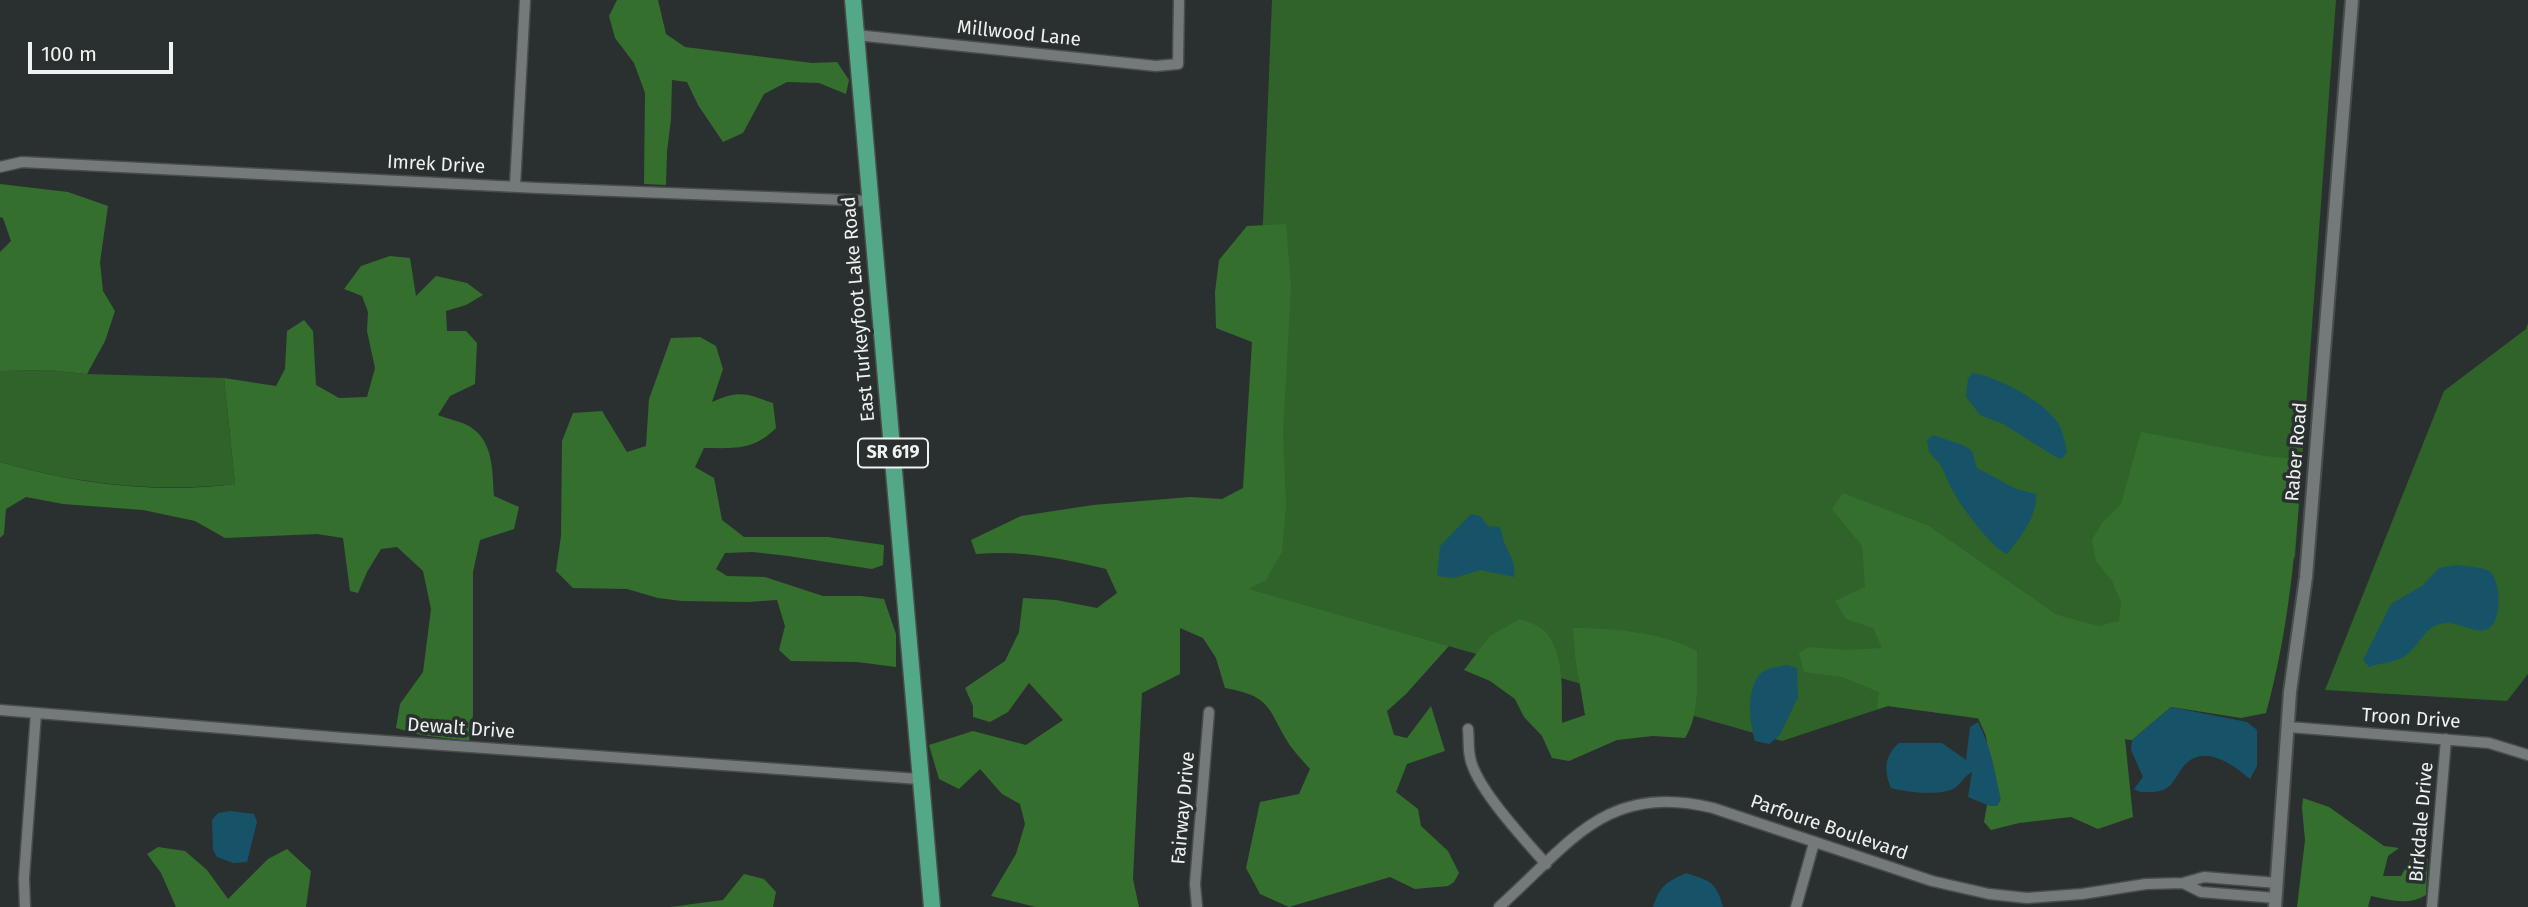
<!DOCTYPE html>
<html>
<head>
<meta charset="utf-8">
<style>
  body { margin:0 }
  #map { position:relative; width:2528px; height:907px; overflow:hidden; background:#2a302f; font-family:"Fira Sans",sans-serif }
  canvas { display:block }
  .scale { position:absolute; left:28px; top:42px; width:145px; height:32px; box-sizing:border-box; border:4px solid #eef2f1; border-top:0; padding-left:9px; font-size:21px; line-height:24px; white-space:nowrap; color:#eef2f1; -webkit-text-stroke:5px #2a302f; paint-order:stroke }
</style>
</head>
<body>
<div id="map">
<canvas width="2528" height="907"></canvas>
<div class="scale">100 m</div>
</div>
<script>
const context = document.querySelector('canvas').getContext('2d');
context.lineJoin = 'round';
function fillPath(path, color) {
  context.fillStyle = color;
  context.fill(path, 'evenodd');
}
function trace(path, color, width, dash) {
  context.strokeStyle = color;
  context.lineWidth = width;
  context.lineCap = dash ? 'butt' : 'round';
  context.setLineDash(dash || []);
  context.stroke(path);
}
function label(font, color, halo, rows, align = 'center') {
  context.font = font + ' "Fira Sans",sans-serif';
  context.lineWidth = 7;
  context.setLineDash([]);
  context.textBaseline = 'middle';
  context.strokeStyle = halo;
  context.fillStyle = color;
  for (const [text, x, y, turn = 0] of rows) {
    context.save();
    context.translate(x, y);
    context.rotate((+turn || 0) * Math.PI / 180);
    context.textAlign = isNaN(turn) ? turn : align;
    if (halo) context.strokeText(text, 0, 0);
    context.fillText(text, 0, 0);
    context.restore();
  }
}
fillPath(new Path2D(`
  M1272 0H2336L2295 557 2132 740 1888 706 1782 741 1248 589Z
  M2528 323V674L2507 701 2325 690 2444 391 2526 329Z
  M48 370 87 374 224 378 235 484C157 493 76 484 0 462V371Z`), '#2f6329');
fillPath(new Path2D(`
  M617 0H658L666 34 685 47 812 63 837 62 849 80 846 94 819 83 787 82 764 94 743 133 723 142 698 105 687 82 672 80 671 119 667 152 666 185 644 184 645 93 634 63 615 38 609 16Z
  M0 184 68 192 108 206 100 262 103 291 115 311 105 341 87 374 48 370 0 371V252L11 241 3 218 0 217Z
  M1286 224 1291 287 1283 433 1286 505 1282 552 1266 580 1249 589 1449 646 1406 694 1387 711 1394 735 1407 738 1431 706 1445 751 1407 764 1396 792 1418 809 1421 826 1448 851 1459 873 1454 882 1448 886 1415 889 1390 877 1289 907 1260 894 1246 868 1260 802 1299 794 1310 769C1304 762 1297 755 1292 748 1267 712 1276 697 1225 688L1216 658 1203 638 1180 628V674L1142 693 1133 879 1139 907H1036L991 896 1016 854 1025 824 1020 804 1002 794 980 769 959 789 939 779 929 745 973 731 1026 745 1063 720 1029 683 1008 712 990 722 973 717V706L965 688 1005 661 1019 632 1023 598 1056 600 1097 608 1117 593 1106 569C1061 558 1022 550 976 554L971 540 1021 516 1093 505 1190 497 1222 499 1243 488 1252 342 1216 328 1215 292 1219 260 1247 226Z
  M390 256 410 258 416 296 436 276 467 283 483 295 466 305 446 311 447 331H466L477 343 475 384 450 396 438 415C448 419 460 421 469 426 494 441 492 470 494 496L519 507 514 529 480 540 473 572V715L469 741 421 735 396 728 400 704 423 672 431 609 423 571 397 547 381 549 367 572 358 593 350 591 343 538 317 534 225 538 195 521 143 510 63 504 26 497 6 509 4 534 0 538V462C75 484 157 494 235 484L224 378 276 386 285 369 287 331 304 320 313 331 316 385 339 398 367 397 375 368 367 331 368 312 362 296 344 289 361 266Z
  M700 337 716 346 723 369 712 402C739 390 745 393 773 403L776 428C753 451 734 448 704 448L695 467 714 478 722 520 744 537H828L884 545 883 565 872 569 788 556 753 552 725 553 716 569 727 576 765 577 823 596H861L884 599 896 634V667L857 662 791 661 779 650 785 626 777 600 748 602 682 601 658 598 627 589 573 588 556 571 561 536 562 441 573 413 602 411 627 452 646 446 649 399 671 338Z
  M2141 432 2265 456 2302 460C2296 546 2289 630 2266 713L2241 718 2171 707 2132 740 2125 739 2133 817 2098 829 2071 817 2019 823 1991 830 1984 822 1987 805 1997 806 1986 736 1978 718 1888 706 1877 709 1879 692 1842 677 1804 672 1799 653 1809 647 1847 650 1882 648 1873 628 1846 619 1835 601 1865 587 1862 546 1832 509 1843 493 1929 526 2057 615 2099 626 2119 621 2121 602 2112 581 2096 561 2092 540 2102 523 2121 504Z
  M1520 619C1527 622 1539 625 1545 631 1566 656 1561 694 1562 723L1585 715 1575 656 1573 628C1613 628 1661 632 1697 651 1697 678 1700 715 1685 738L1653 736 1617 740 1569 761 1552 758 1542 736 1524 717 1515 699 1490 681 1464 670 1490 636Z
  M2303 798 2329 807 2384 846 2399 848 2388 856 2383 876H2401L2415 852H2428L2426 895C2408 906 2390 900 2371 896L2368 907H2297L2305 840 2302 808Z
  M158 847 185 851 207 870 228 899 268 859 287 849 311 871 306 907H176L161 873 147 854Z
  M744 874 764 879 776 892 773 907H670L723 900Z`), '#356f2e');
fillPath(new Path2D(`
  M1973 373C1997 377 2041 400 2056 420 2062 428 2065 441 2067 451L2063 458 2059 459 2003 424 1980 415 1966 397 1968 378Z
  M1933 435 1965 446 1972 451 1977 468 2016 489 2036 494C2038 516 2020 538 2007 554 1993 549 1962 508 1954 493 1943 475 1947 468 1929 453L1927 440Z
  M1471 514 1480 516 1488 526 1499 527C1503 533 1502 538 1505 544 1510 555 1516 563 1514 577L1480 570 1454 578 1437 576 1440 546Z
  M2457 565C2467 567 2479 566 2489 571 2502 580 2502 622 2488 629 2473 635 2457 619 2440 624 2425 628 2420 643 2409 653 2398 663 2383 662 2369 667L2363 660 2391 604 2422 586 2439 568Z
  M1787 665 1797 668 1798 697 1780 735 1769 744 1755 741C1750 721 1745 692 1760 674 1767 667 1778 667 1787 665Z
  M2171 707 2247 722 2257 730V766L2250 779C2233 764 2202 742 2183 767 2172 782 2171 792 2150 792 2143 792 2140 793 2134 789L2143 777 2131 750 2132 740Z
  M1978 722C1991 746 1995 773 2001 800L1997 806 1987 805 1968 797 1972 772C1964 776 1962 783 1956 787 1944 797 1904 792 1891 788 1884 771 1884 756 1899 743H1942L1966 760 1970 727Z
  M230 811 254 814 257 822 247 862 233 863 217 857 213 850 212 820 218 813Z
  M1686 873C1710 881 1716 881 1723 907H1653C1660 886 1666 882 1686 873Z`), '#175368');
const minor = new Path2D(`
  M856 35 1156 66 1178 64 1179 0
  M0 167 22 162 538 188 870 201
  M515 186 525 0
  M0 710 344 738 919 779
  M2289 727 2489 743 2528 755
  M1468 729C1469 738 1468 748 1470 757 1475 787 1525 840 1546 864
  M2183 883 2201 892 2276 898
  M25 907 24 878 36 713
  M1197 907 1195 884 1209 712
  M1499 907C1571 843 1605 782 1713 808L1932 881 1989 894 2027 898 2082 894 2146 884 2183 883 2204 877 2277 883
  M1796 907 1814 843
  M2432 907 2446 739`);
const tertiary = new Path2D(`
  M2275 907 2290 692 2306 577 2352 0`);
const primary = new Path2D(`
  M853 0 932 907`);
trace(minor, '#484c4b', 13);
trace(tertiary, '#484c4b', 16);
trace(primary, '#484c4b', 19);
trace(minor, '#737a79', 10);
trace(tertiary, '#737a79', 12);
trace(primary, '#53a887', 16);
for (const [x, y, w] of [
  [893,453,70]
]) {
  const box = new Path2D();
  box.roundRect(x - w / 2, y - 14.5, w, 29, 5);
  context.fillStyle = '#2a302f';
  context.fill(box);
  trace(box, '#eef2f1', 2);
}
label('bold 18px', '#eef2f1', null, [
  ["SR 619",893,453]
]);
label('19px', '#eef2f1', '#2a302f', [
  ["Millwood Lane",1019,34,6],
  ["Imrek Drive",436,165,3],
  ["East Turkeyfoot Lake Road",859,309,-95],
  ["Raber Road",2297,452,-85],
  ["Troon Drive",2411,719,4],
  ["Dewalt Drive",461,729,4],
  ["Fairway Drive",1184,808,-85],
  ["Birkdale Drive",2422,822,-85],
  ["Parfoure Boulevard",1829,828,19]
]);
</script>
</body>
</html>
